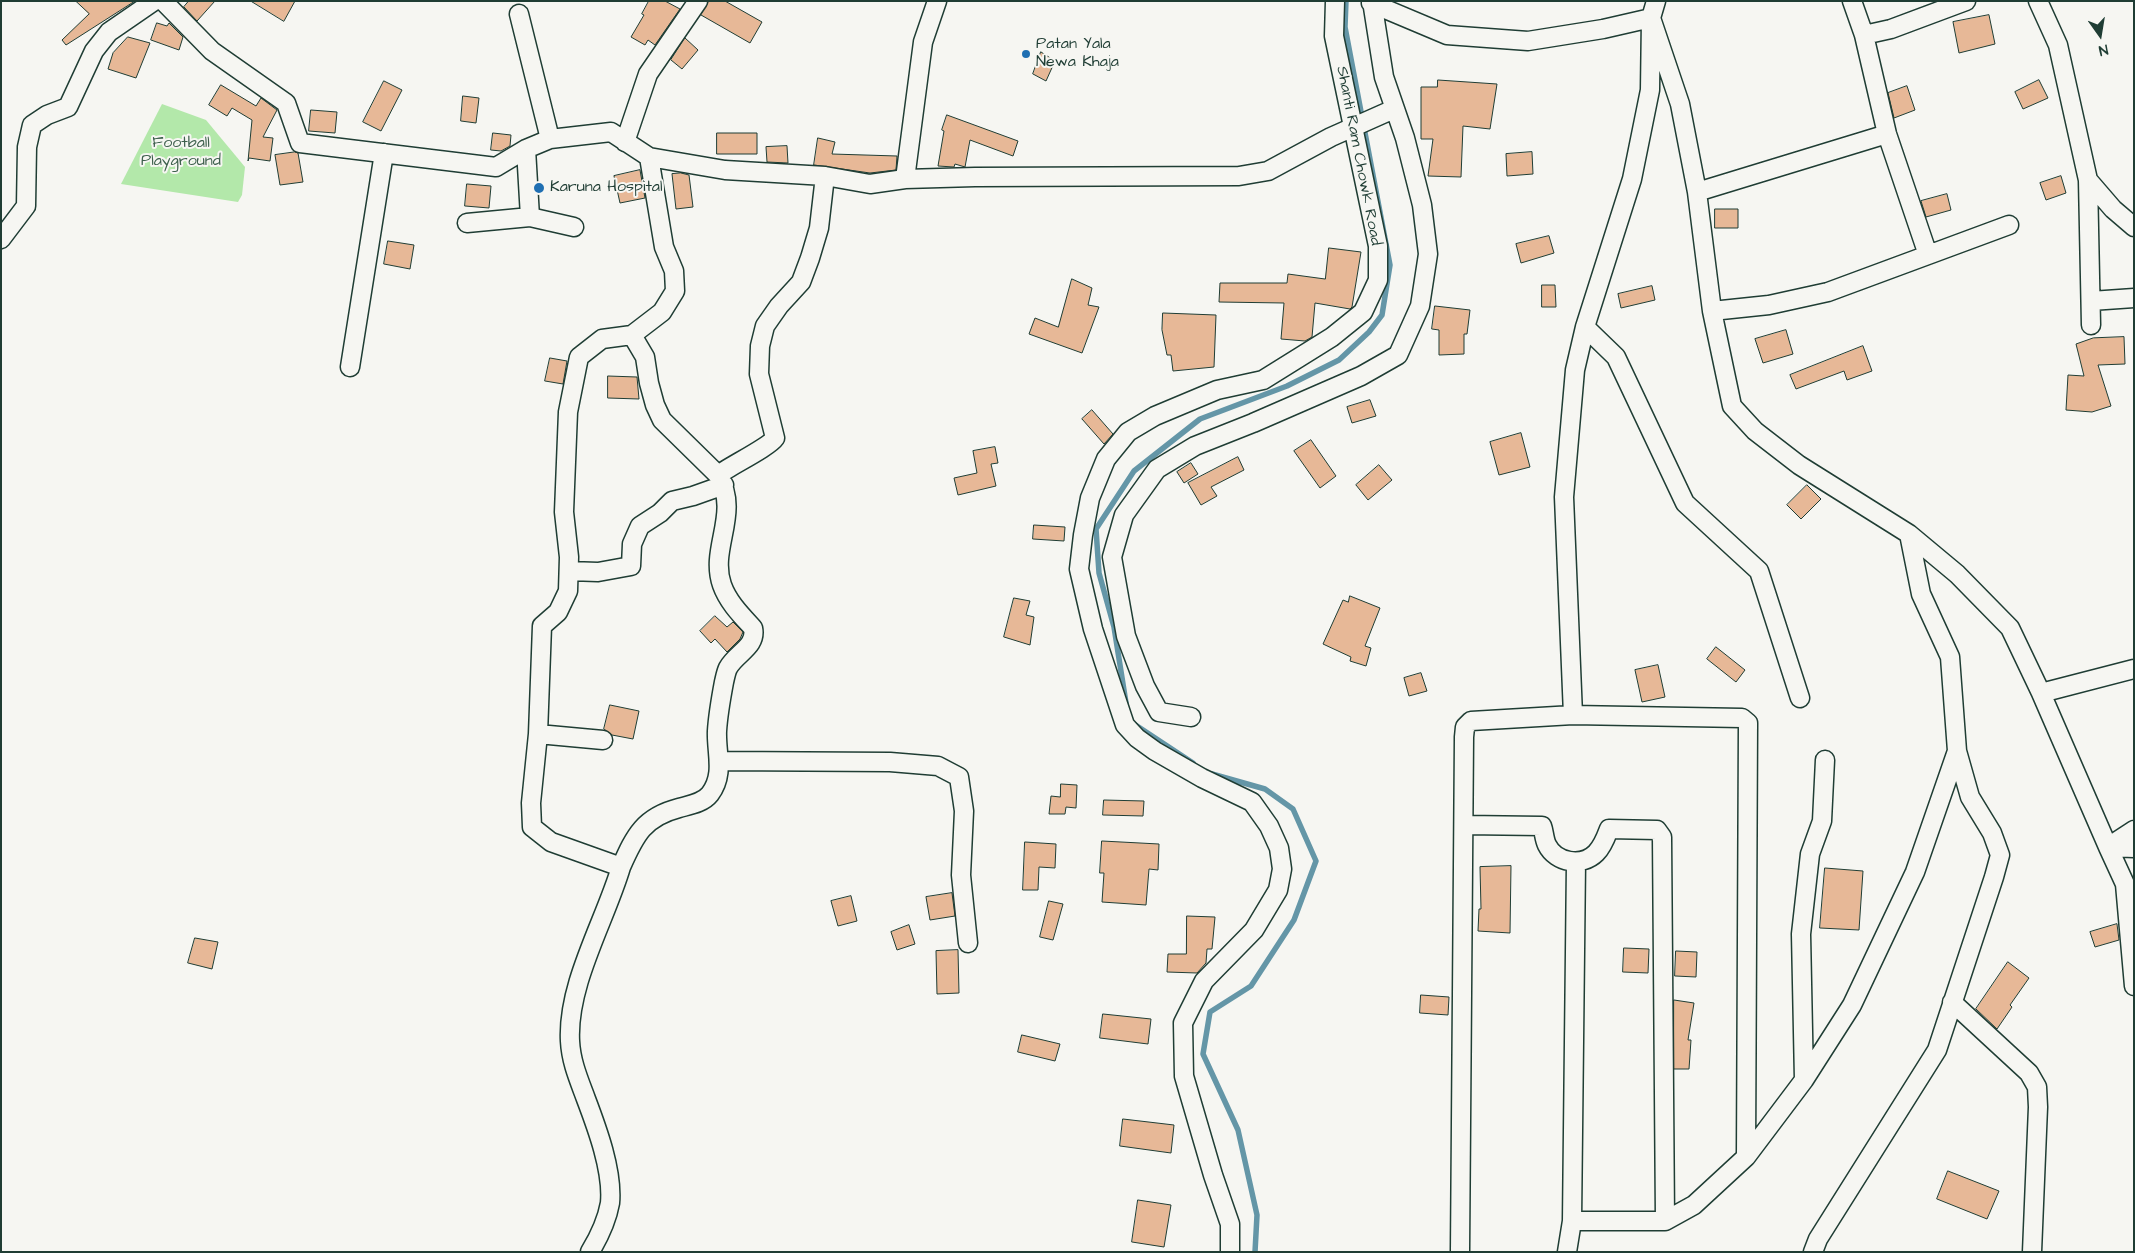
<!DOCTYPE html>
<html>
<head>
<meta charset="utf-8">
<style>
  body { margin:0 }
  #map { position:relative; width:2135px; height:1253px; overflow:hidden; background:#f6f6f2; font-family:"Architects Daughter",sans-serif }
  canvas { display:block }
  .frame { position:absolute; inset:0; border:2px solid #1f3d34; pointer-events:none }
  .north { position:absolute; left:2075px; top:10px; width:50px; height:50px; -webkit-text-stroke:4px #f6f6f2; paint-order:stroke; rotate:167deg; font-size:14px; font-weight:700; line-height:20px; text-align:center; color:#1f3d34 }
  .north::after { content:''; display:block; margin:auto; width:18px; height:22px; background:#1f3d34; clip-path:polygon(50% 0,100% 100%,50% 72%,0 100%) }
</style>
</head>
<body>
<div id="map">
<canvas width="2135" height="1253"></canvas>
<div class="frame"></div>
<div class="north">N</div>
</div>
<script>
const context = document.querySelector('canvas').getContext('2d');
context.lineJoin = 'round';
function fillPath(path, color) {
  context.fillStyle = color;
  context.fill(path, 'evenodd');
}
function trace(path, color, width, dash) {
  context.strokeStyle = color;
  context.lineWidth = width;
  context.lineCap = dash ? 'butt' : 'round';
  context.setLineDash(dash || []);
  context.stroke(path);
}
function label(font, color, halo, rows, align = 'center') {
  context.font = font + ' "Architects Daughter",sans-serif';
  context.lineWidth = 4;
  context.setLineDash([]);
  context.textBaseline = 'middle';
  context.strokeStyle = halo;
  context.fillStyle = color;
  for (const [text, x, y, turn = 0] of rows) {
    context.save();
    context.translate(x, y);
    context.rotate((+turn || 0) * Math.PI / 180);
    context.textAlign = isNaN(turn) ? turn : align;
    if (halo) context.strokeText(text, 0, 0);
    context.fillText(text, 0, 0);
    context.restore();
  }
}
fillPath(new Path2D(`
  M162 104 206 120 245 167 242 195 238 202 121 184Z`), '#b3e8aa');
trace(new Path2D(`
  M1126 703 1114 627 1099 573 1096 529 1134 471 1200 419 1287 386 1339 360 1369 332 1382 315 1390 265 1345 27 1346 1
  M1134 724 1193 763
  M1212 774 1265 789 1293 809 1316 861 1294 920 1251 986 1210 1012 1203 1054 1238 1130 1257 1215 1255 1252`), '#6496a7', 5.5);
const building = new Path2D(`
  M76 1H135L66 45 62 40 89 14Z
  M189 1H215L197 21 184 7Z
  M251 1H295L284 21Z
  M649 1H665L680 9 655 45 648 40 645 45 631 37 644 15 642 14Z
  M709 1H725L762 22 750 43 701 15Z
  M1989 15 1995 44 1959 53 1953 22Z
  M157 23 167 26 169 23 183 37 179 50 151 40Z
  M128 37 150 43 136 78 108 69 113 53Z
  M685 38 698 50 682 69 671 60Z
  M1041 52 1055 61 1046 81 1033 74Z
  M1438 80 1497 84 1490 129 1463 126 1461 177 1428 176 1433 139H1421V87H1437Z
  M2039 80 2048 98 2023 109 2015 92Z
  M384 81 402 90 381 131 363 122Z
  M221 85 256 106 261 98 277 110 263 137 273 138 270 161 249 158 248 161 252 120 232 108 227 116 209 105Z
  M1907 86 1915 110 1894 118 1888 93Z
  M463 96 479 98 476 123 461 121Z
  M311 110 337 112 335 133 309 131Z
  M947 115 1018 141 1013 156 970 140 965 167 955 164 954 167 938 166 944 131 942 130Z
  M493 133 511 135 510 146 501 151 491 150Z
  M717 133H757V154H717Z
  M818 138 835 142 832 154 897 156 896 170 870 173 814 165Z
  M787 146 788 163 767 162 766 147Z
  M295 152 298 153 303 182 280 185 275 155Z
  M1532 152 1533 174 1507 176 1506 154Z
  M640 170 645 198 620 203 614 176Z
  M681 173 689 175 693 207 676 209 672 174Z
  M2061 176 2066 193 2046 200 2040 183Z
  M467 184 491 186 489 208 465 206Z
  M1947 194 1951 210 1926 217 1921 201Z
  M1715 209H1738V228H1715Z
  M1549 236 1554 253 1521 263 1516 244Z
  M388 241 414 245 410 269 384 264Z
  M1329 248 1361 252 1352 307 1350 309 1315 303 1312 337 1305 341 1281 339 1284 303 1219 302 1220 283H1287L1288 274 1325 279Z
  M1072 279 1092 288 1088 305 1099 307 1082 353 1029 334 1035 318 1058 327Z
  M1542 285H1555L1556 307H1542Z
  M1652 286 1655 300 1621 308 1618 294Z
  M1435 306 1470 310 1467 334H1464V354L1439 355V330L1432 329Z
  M1163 313 1216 315 1214 367 1173 371 1171 355H1167L1162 330Z
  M1786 330 1793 354 1763 363 1755 339Z
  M2124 337 2125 364 2098 365 2111 406 2092 412 2066 410 2068 375 2084 376 2076 344 2093 338Z
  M1863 346 1872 371 1847 380 1844 371 1796 389 1790 375Z
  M550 358 567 361 563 384 545 381Z
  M608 376 637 377 639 399 608 398Z
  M1370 400 1376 416 1352 423 1347 407Z
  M1092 410 1113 434 1104 444 1082 419Z
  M1521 433 1530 467 1499 475 1490 442Z
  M1311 440 1336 476 1320 488 1294 451Z
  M995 447 998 463 991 464 996 486 958 495 954 478 977 473 973 451Z
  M1238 457 1244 470 1211 487 1217 496 1201 505 1188 483Z
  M1191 463 1198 474 1184 483 1177 472Z
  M1379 465 1392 480 1368 500 1356 485Z
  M1807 485 1821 499 1801 519 1787 505Z
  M1034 525 1065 527 1064 541 1033 539Z
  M1350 596 1380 608 1365 646 1371 648 1366 666 1350 661 1351 657 1323 644 1343 600 1348 602Z
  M1014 598 1030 601 1026 615 1034 617 1030 645 1004 637Z
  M715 616 727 627 733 622 743 632 740 639 727 652 715 639 711 643 700 631Z
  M1716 647 1745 670 1736 682 1707 659Z
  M1658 665 1665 697 1642 702 1635 670Z
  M1421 673 1427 691 1409 696 1404 678Z
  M610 705 639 711 633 739 612 735 604 729Z
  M1061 784 1077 785 1076 808 1066 807 1065 814H1049L1051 796 1060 797Z
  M1104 800 1144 801 1143 816 1103 815Z
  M1102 841 1159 844 1158 870 1149 869 1146 905 1102 902 1104 873H1100Z
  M1025 842 1056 844 1055 868 1039 867 1038 890H1023Z
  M1511 866 1510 933 1478 931 1479 909H1481L1480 867Z
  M1825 868 1863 871 1859 930 1820 928Z
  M952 893 955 916 930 920 926 897Z
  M851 896 857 921 838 926 831 901Z
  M1049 901 1063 904 1053 940 1040 937Z
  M1187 916 1215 917 1212 949H1207L1206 963 1197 973 1167 972 1168 954H1186Z
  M2117 924 2119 940 2095 947 2090 932Z
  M909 925 915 944 897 950 891 932Z
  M195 938 218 942 212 969 188 963Z
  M1624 948 1649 949 1648 973 1623 972Z
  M958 950 959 993 937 994 936 951Z
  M1676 951 1697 952 1696 977 1675 976Z
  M2008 962 2029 978 2010 1005 2012 1007 1997 1029 1976 1009Z
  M1421 995 1449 997 1448 1015 1420 1013Z
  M1674 1000 1694 1003 1688 1040H1691L1689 1069H1674Z
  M1103 1014 1151 1019 1148 1044 1100 1038Z
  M1022 1035 1060 1044 1055 1061 1018 1052Z
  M1123 1119 1174 1125 1171 1153 1120 1146Z
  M1948 1171 1999 1191 1987 1219 1937 1199Z
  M1138 1200 1171 1205 1164 1247 1132 1242Z`);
fillPath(building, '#e7b897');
trace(building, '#1f3d34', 1);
const minor = new Path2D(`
  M163 1 212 51 286 103 300 143 496 167 526 149 550 139 611 132 649 157 725 170 825 176 870 184 905 179 975 177 1239 176 1268 171 1331 137 1394 109
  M2038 1 2058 45 2088 180 2113 209 2134 227
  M1371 3 1447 35 1528 41 1603 29 1651 18
  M519 14 550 139
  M1651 18 1680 104 1697 192 1712 311 1732 406 1755 431 1799 465 1909 534 1957 574 2010 628 2041 693 2108 847 2134 848
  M1864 35 1891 29 1966 1
  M625 142 648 74 698 1
  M526 149 530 217
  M905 179 923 42 937 1
  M2088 180 2091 325
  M1697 192 1887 134
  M467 223 530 217 574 227
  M1 239 26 206 27 147 32 125 47 115 68 107 94 51 109 32 154 1
  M1928 255 2009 225
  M2091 301 2134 298
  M1712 311 1769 305 1828 292 1928 255 1887 134 1864 35 1852 1
  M1585 327 1616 357 1685 503 1759 571 1800 698
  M632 335 645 357 649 383 655 405 662 420 718 475
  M350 367 384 153
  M569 571 598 572 631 566 632 544 640 526 660 513 672 501 693 496 724 485
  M2041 693 2134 669
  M1573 715 1564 497 1575 370 1585 327 1632 179 1650 90 1651 18 1656 1
  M1191 717 1159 712 1145 686 1126 636 1112 557 1124 515 1157 469 1195 446 1253 423 1361 376 1398 355 1420 306 1428 254 1422 205 1405 138 1384 77 1372 1
  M538 734 531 803 532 827 551 842 621 867C605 921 567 984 570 1041 571 1062 579 1080 586 1099 597 1128 613 1171 610 1203 607 1220 599 1237 590 1252
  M603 740 538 734 542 626 558 612 568 591 569 557 564 512 568 412 579 357 602 339 632 335 662 312 675 291 674 271 664 247 649 157
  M720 761 890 762 938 766 959 777 964 811 961 875 968 943
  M1465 825 1542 826C1544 831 1544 839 1547 845 1556 863 1582 867 1596 853 1603 846 1606 837 1609 829L1657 830 1662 837 1665 1221
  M2134 830 2108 847 2125 884 2134 986
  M621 867C635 835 644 817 679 808 690 805 703 803 710 794 725 774 716 753 717 731 718 715 721 698 724 682 725 678 726 672 728 668 736 653 757 647 753 628 741 615 728 602 722 585 709 548 741 514 718 475 730 466 769 447 775 438L759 374 760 346 765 326 779 306 801 282 810 258 819 228 825 176
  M1952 1002 2029 1073 2037 1087 2038 1107 2032 1252
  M1804 1080 1852 1005 1915 872 1957 751 1950 657 1921 594 1909 534
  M1746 1157 1804 1080 1801 934 1810 854 1822 821 1825 760
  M1230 1252V1224L1213 1175 1184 1076 1183 1023 1204 981 1254 930 1278 890 1282 869 1279 848 1269 826 1252 802 1202 778 1155 751 1137 738 1125 725 1093 629 1079 569 1083 535 1090 498 1106 459 1128 432 1155 416 1217 390 1263 380 1332 337 1363 312 1378 280V246L1334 36 1335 1
  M1460 1252 1464 737 1465 727 1471 721 1573 715 1742 718 1748 723 1746 1157 1694 1205 1665 1221H1572L1576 862
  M1567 1252 1572 1221
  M1813 1252 1818 1239 1937 1050 1994 877 2000 855 1992 833 1970 797 1957 751`);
trace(minor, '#1f3d34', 21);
trace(minor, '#f6f6f2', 18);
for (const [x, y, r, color] of [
  [1026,54,5,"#1f6fb2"],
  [539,188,6,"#1f6fb2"]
]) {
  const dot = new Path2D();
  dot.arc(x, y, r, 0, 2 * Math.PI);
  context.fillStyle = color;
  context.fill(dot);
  trace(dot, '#f6f6f2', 2);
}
label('16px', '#1f3d34', '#f6f6f2', [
  ["Patan Yala",1036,45],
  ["Newa Khaja",1036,63],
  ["Karuna Hospital",550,188]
], 'left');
label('16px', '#3d5f4c', '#f6f6f2', [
  ["Football",181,144],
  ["Playground",181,162]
]);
label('16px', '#1f3d34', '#f6f6f2', [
  ["Shanti Ram Chowk Road",1358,156,79]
]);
</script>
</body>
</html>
